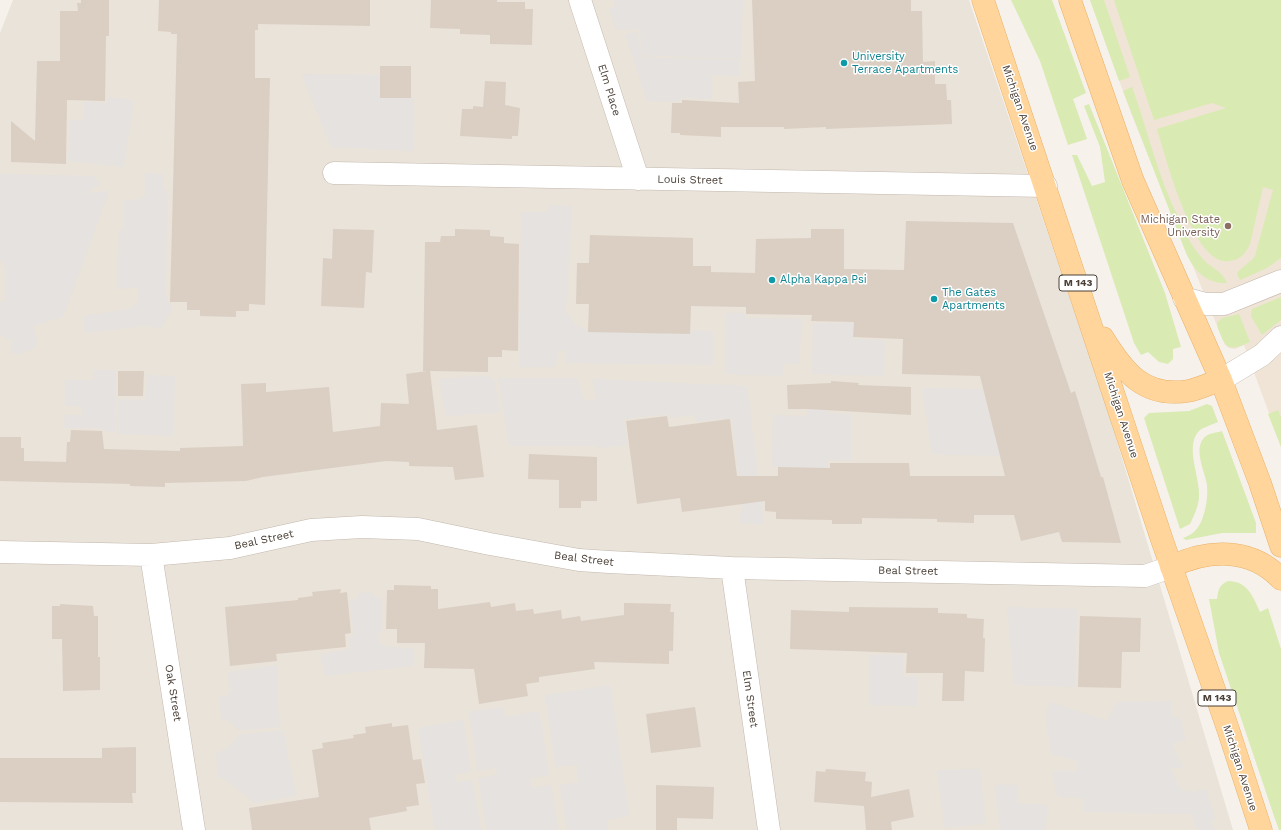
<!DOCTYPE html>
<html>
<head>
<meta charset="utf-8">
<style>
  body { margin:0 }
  canvas { display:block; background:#f6f1eb }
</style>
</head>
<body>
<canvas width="1281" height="830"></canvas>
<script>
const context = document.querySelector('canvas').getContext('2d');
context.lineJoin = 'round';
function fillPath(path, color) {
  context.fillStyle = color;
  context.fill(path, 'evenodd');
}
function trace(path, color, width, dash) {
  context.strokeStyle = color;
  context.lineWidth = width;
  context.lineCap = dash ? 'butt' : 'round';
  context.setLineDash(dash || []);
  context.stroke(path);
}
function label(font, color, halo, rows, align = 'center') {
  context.font = font + ' "Work Sans",sans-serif';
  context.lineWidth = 3;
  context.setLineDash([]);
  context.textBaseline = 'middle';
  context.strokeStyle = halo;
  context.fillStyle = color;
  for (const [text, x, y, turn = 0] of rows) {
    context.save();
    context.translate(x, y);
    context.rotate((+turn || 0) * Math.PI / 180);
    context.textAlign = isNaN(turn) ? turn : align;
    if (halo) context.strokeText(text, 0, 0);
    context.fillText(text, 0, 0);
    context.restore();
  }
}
fillPath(new Path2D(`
  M13 0H969L1107 408 1233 830H0V33Z`), '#eae3d9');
fillPath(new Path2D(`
  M1090 0H1281V446L1244 345 1235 349 1229 348 1225 345 1220 333 1131 113Z`), '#efe4d5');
fillPath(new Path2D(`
  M1011 0H1052L1086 93 1073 99 1087 139 1068 145 1040 61Z
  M1090 0H1104L1130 77 1119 81Z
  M1114 0H1281V258L1267 268 1240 280 1237 274C1241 266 1250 264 1255 256L1273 190 1263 187 1250 244C1246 253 1240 260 1230 261 1193 268 1166 157 1157 129L1226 108 1212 103 1154 120Z
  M1132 87C1148 131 1158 178 1179 219 1185 233 1192 247 1202 258 1211 269 1221 269 1227 283 1207 284 1194 271 1186 253L1123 91Z
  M1089 104 1165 293 1181 347 1173 349V359L1168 364 1159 362 1148 352 1141 355 1134 343 1072 155H1077L1092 186 1105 182 1100 147 1084 106Z
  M1281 297V320L1262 335 1251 316 1252 309Z
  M1239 314 1250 342C1238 347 1228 353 1222 338 1220 333 1217 328 1217 323L1222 318Z
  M1207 404 1212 406 1218 422C1212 425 1203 427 1199 431 1184 446 1201 479 1199 498 1198 507 1194 516 1190 524L1180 529 1144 418 1149 413 1189 411Z
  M1278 410 1281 417V447L1268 414Z
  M1222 431 1256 523V533H1222L1186 540 1183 538C1192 535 1197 530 1201 522 1206 510 1208 497 1207 485 1205 472 1194 451 1203 439 1207 433 1216 433 1222 431Z
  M1228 581C1247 581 1253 596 1260 612L1268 608 1281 649V830H1279L1275 819 1219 653 1209 599H1217C1218 590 1219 585 1228 581Z`), '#d9ebb3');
fillPath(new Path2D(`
  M614 0H743L741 59 643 55 639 29 616 30 609 8 616 6Z
  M637 32 642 57 739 60V76L712 75 711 99 681 98 680 102 647 101 625 34Z
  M302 74 380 75 381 98H414L413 151 331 147Z
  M109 97 134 100 123 167 68 161 70 120H83L84 102 107 103Z
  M145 173 164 174 163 186 168 195 165 293 168 300 173 307 161 328 144 326 85 333 83 316 128 309 133 307 138 301 139 290 135 288 117 289 119 230 124 229V200H136L142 198 145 194Z
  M0 174 94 176 100 185 86 193 109 191 63 317 33 326 37 340 36 347 21 354 11 353 13 336 10 341 0 336V302H5L6 267 0 259Z
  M550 205 572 206 566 311 575 325 584 329 713 331V365L566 363V351L557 350 556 367H520L521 212H543L548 211Z
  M726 313H745V318L801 319 800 364 783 363V376L725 374Z
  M842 321H853V339L885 340 884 376 812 374 813 323H841Z
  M93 370H116L115 432 102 431V428H64L65 415H82L84 410 79 406H65V380H93Z
  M147 375 175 376 173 436 117 434 118 399 146 400Z
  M478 376 491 377 495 381 500 412 446 416 439 379Z
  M498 378H577L584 401 597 398 592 379 747 386 764 524 739 523 742 505 732 418 696 422 695 415 670 418 668 414 624 419 627 445 598 448 596 446H509Z
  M808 386H828L827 413 851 414V461L828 460V478L791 467H772L773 415 807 416Z
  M922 388 1027 390 1024 457 932 454Z
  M371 592 374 597H382L381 633H378V640L383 646 414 649 413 666 325 676 321 654 350 649 349 636H354L349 600 358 598 359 593Z
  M1007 607 1077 609 1075 687 1014 685Z
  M869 655H903V677H918L917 706 869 705Z
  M277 665 279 727 239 731 231 722 226 720 222 721 219 698 229 694 230 691 228 672Z
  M610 685 629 816 607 820 608 830H567L560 785 579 782 577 765 556 767 545 695Z
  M1171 701V714L1173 717H1180L1186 740 1174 743 1173 747 1183 768H1170L1181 790 1195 792 1206 789 1215 819 1211 823 1214 830H1197L1192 814 1084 812V798L1058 797 1054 784 1053 771H1078V761L1051 754 1046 715 1050 702 1107 721 1117 702Z
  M502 707 504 717 539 711 549 775 530 778 531 788 551 785 558 830H487L478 778 497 775 496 768 478 771 469 712Z
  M463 720 471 772 455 774 456 782 472 780 481 830H435L418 728Z
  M283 730 296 796 255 803 223 778H218L216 753 229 747 240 734Z
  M980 769 985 824 945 828 937 770Z
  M995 785H1017V803L1047 805 1046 830H1000Z`), '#e5e2df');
fillPath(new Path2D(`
  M81 0H109V36H106L105 101 67 100 66 164 11 162V121L35 141 37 61H60V11H78L77 3H81Z
  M159 0H370V26L258 24V30H255V78H270L265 305 249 304V311H236V317L200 316V310H187V302H170L177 34H171V32L158 31Z
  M431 0H497V2H525V9H533L532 45 490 44V35L460 34V29L430 28Z
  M752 0H911V11H922L923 62 935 61V84H946L947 100H951L952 124 826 129V127L784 129V127H721V137L680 135V133H671L672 103H682V100L739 103 738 82 755 81Z
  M380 66H411V98H380Z
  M485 81 506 82 505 105 520 108 518 136H512V139L460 136 462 109H473V106L483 107Z
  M906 221 1013 223 1071 393 1075 391 1101 477H1103L1121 543 1062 542 1059 532 1021 541 1014 515H974V523L937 522V519L862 518V524H832V520L776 519V512L765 511V501L682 512 680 498 637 504 626 421 667 416 669 427 730 419 737 476H778V467L830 468V463H909L910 476H1005L980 376 902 374 903 339 853 337 854 322 811 321 812 315 746 314V307L691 306 690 334 588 332 589 304H576L577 263H589L590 235 693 238V266H711V272L755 273 756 239 811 238V229H844V269L904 270Z
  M333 229 374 230 372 273 366 272 364 308 321 306 323 258 332 259Z
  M455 229 490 230V236L504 237V243L519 244 518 351 502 350V357H488V372L430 371 437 430 477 425 484 477 455 480 453 467 409 466V462L386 461 263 477 246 481 165 483V487L130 486V484L0 481V437H21V448H24V461L66 462 67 442H70L71 430 102 431 104 449 180 451V448L243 446 241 384 266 383V392L329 387 333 432 380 426 381 403 409 404 406 374 427 371H423L425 242H440L441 236H455Z
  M118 371H144L143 396H118Z
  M831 381 859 383 858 385 911 387V415L808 409H788L787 385 831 383Z
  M529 454 597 457V501H581V508H559V480L528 479Z
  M394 585 431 586V589H438V609L490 602 491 607 515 603 516 611 533 609 534 614 561 610 562 619 580 616 581 621 624 615V603L671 604 670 612H674L673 651H669V664L594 662 595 669 539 677V682L526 684 528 696 479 704 474 669 424 668 425 643H397V629H386L387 590H394Z
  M341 589 340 593 347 592 351 633 345 634 346 647 276 654 277 661 230 666 225 607 298 600V598L313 596 312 592Z
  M60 604 93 606 94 616H98V657H100V690L63 691 62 639H52V606H60Z
  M849 607 938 608V613L967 614V618L984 619 983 638H985L984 672 965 671 964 701H942L943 673H906L907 653 790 649 791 610 849 612Z
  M1080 616 1141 618 1140 652H1122L1121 688 1078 687Z
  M695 707 701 747 651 753 646 714Z
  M392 723V727L408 725 413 760 421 759 425 783 416 784 419 805 406 807 407 811 369 818 371 830H252L249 808 319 797 312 750 323 748 322 743 354 738 353 735 366 733 365 727Z
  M136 747V793H132L133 803 0 802V758H102V748Z
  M826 769 866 772 865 781 872 782 871 797 909 789 914 817 891 822 892 830H866L864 806 814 802 816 771 825 772Z
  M656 785 714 787 713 819 677 818V830H656Z`), '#dbcfc3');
const minor = new Path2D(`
  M580 0 638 179
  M334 173 1046 186
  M1184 298 1206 304H1224L1281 281
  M1221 380 1262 355 1281 337
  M0 552 151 555 230 548 311 530 362 527 418 529 490 544 579 560 609 562 732 568 1145 576 1171 567
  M151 555 194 830
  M732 568 769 830`);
const major = new Path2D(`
  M983 0 1162 540 1228 729 1261 830
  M1070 0 1133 181 1221 380 1260 483 1281 546
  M1103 338C1124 372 1144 398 1188 391 1199 389 1210 383 1221 380
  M1171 567C1207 549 1251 547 1281 579`);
trace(minor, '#c2b8ad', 23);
trace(major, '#e9b166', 23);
trace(minor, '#fff', 22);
trace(major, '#ffd59b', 22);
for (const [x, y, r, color] of [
  [844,63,4,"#0f9aa8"],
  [1228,226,4,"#8d6e63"],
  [772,280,4,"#0f9aa8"],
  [934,299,4,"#0f9aa8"]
]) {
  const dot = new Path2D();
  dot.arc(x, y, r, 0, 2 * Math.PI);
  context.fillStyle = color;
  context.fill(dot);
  trace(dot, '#fff', 1.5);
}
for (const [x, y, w] of [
  [1078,283,38],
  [1217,698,38]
]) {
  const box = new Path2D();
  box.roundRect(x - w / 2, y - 8, w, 16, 3);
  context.fillStyle = '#fff';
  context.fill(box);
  trace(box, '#4b4138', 1);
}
label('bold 10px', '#4b4138', null, [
  ["M 143",1078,283],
  ["M 143",1217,698]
]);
label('11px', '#0d838f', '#fff', [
  ["University",852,57],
  ["Terrace Apartments",852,70],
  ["Alpha Kappa Psi",780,280],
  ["The Gates",942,293],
  ["Apartments",942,306]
], 'left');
label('11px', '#4b4138', '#fff', [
  ["Elm Place",609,90,73],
  ["Michigan Avenue",1020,108,71],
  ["Louis Street",690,180,1],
  ["Michigan Avenue",1121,415,72],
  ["Beal Street",264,540,-12],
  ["Beal Street",584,559,7],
  ["Beal Street",908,571,1],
  ["Oak Street",173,693,81],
  ["Elm Street",750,699,82],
  ["Michigan Avenue",1240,768,72]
]);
label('11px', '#785e54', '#fff', [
  ["Michigan State",1220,220],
  ["University",1220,233]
], 'right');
</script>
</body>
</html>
